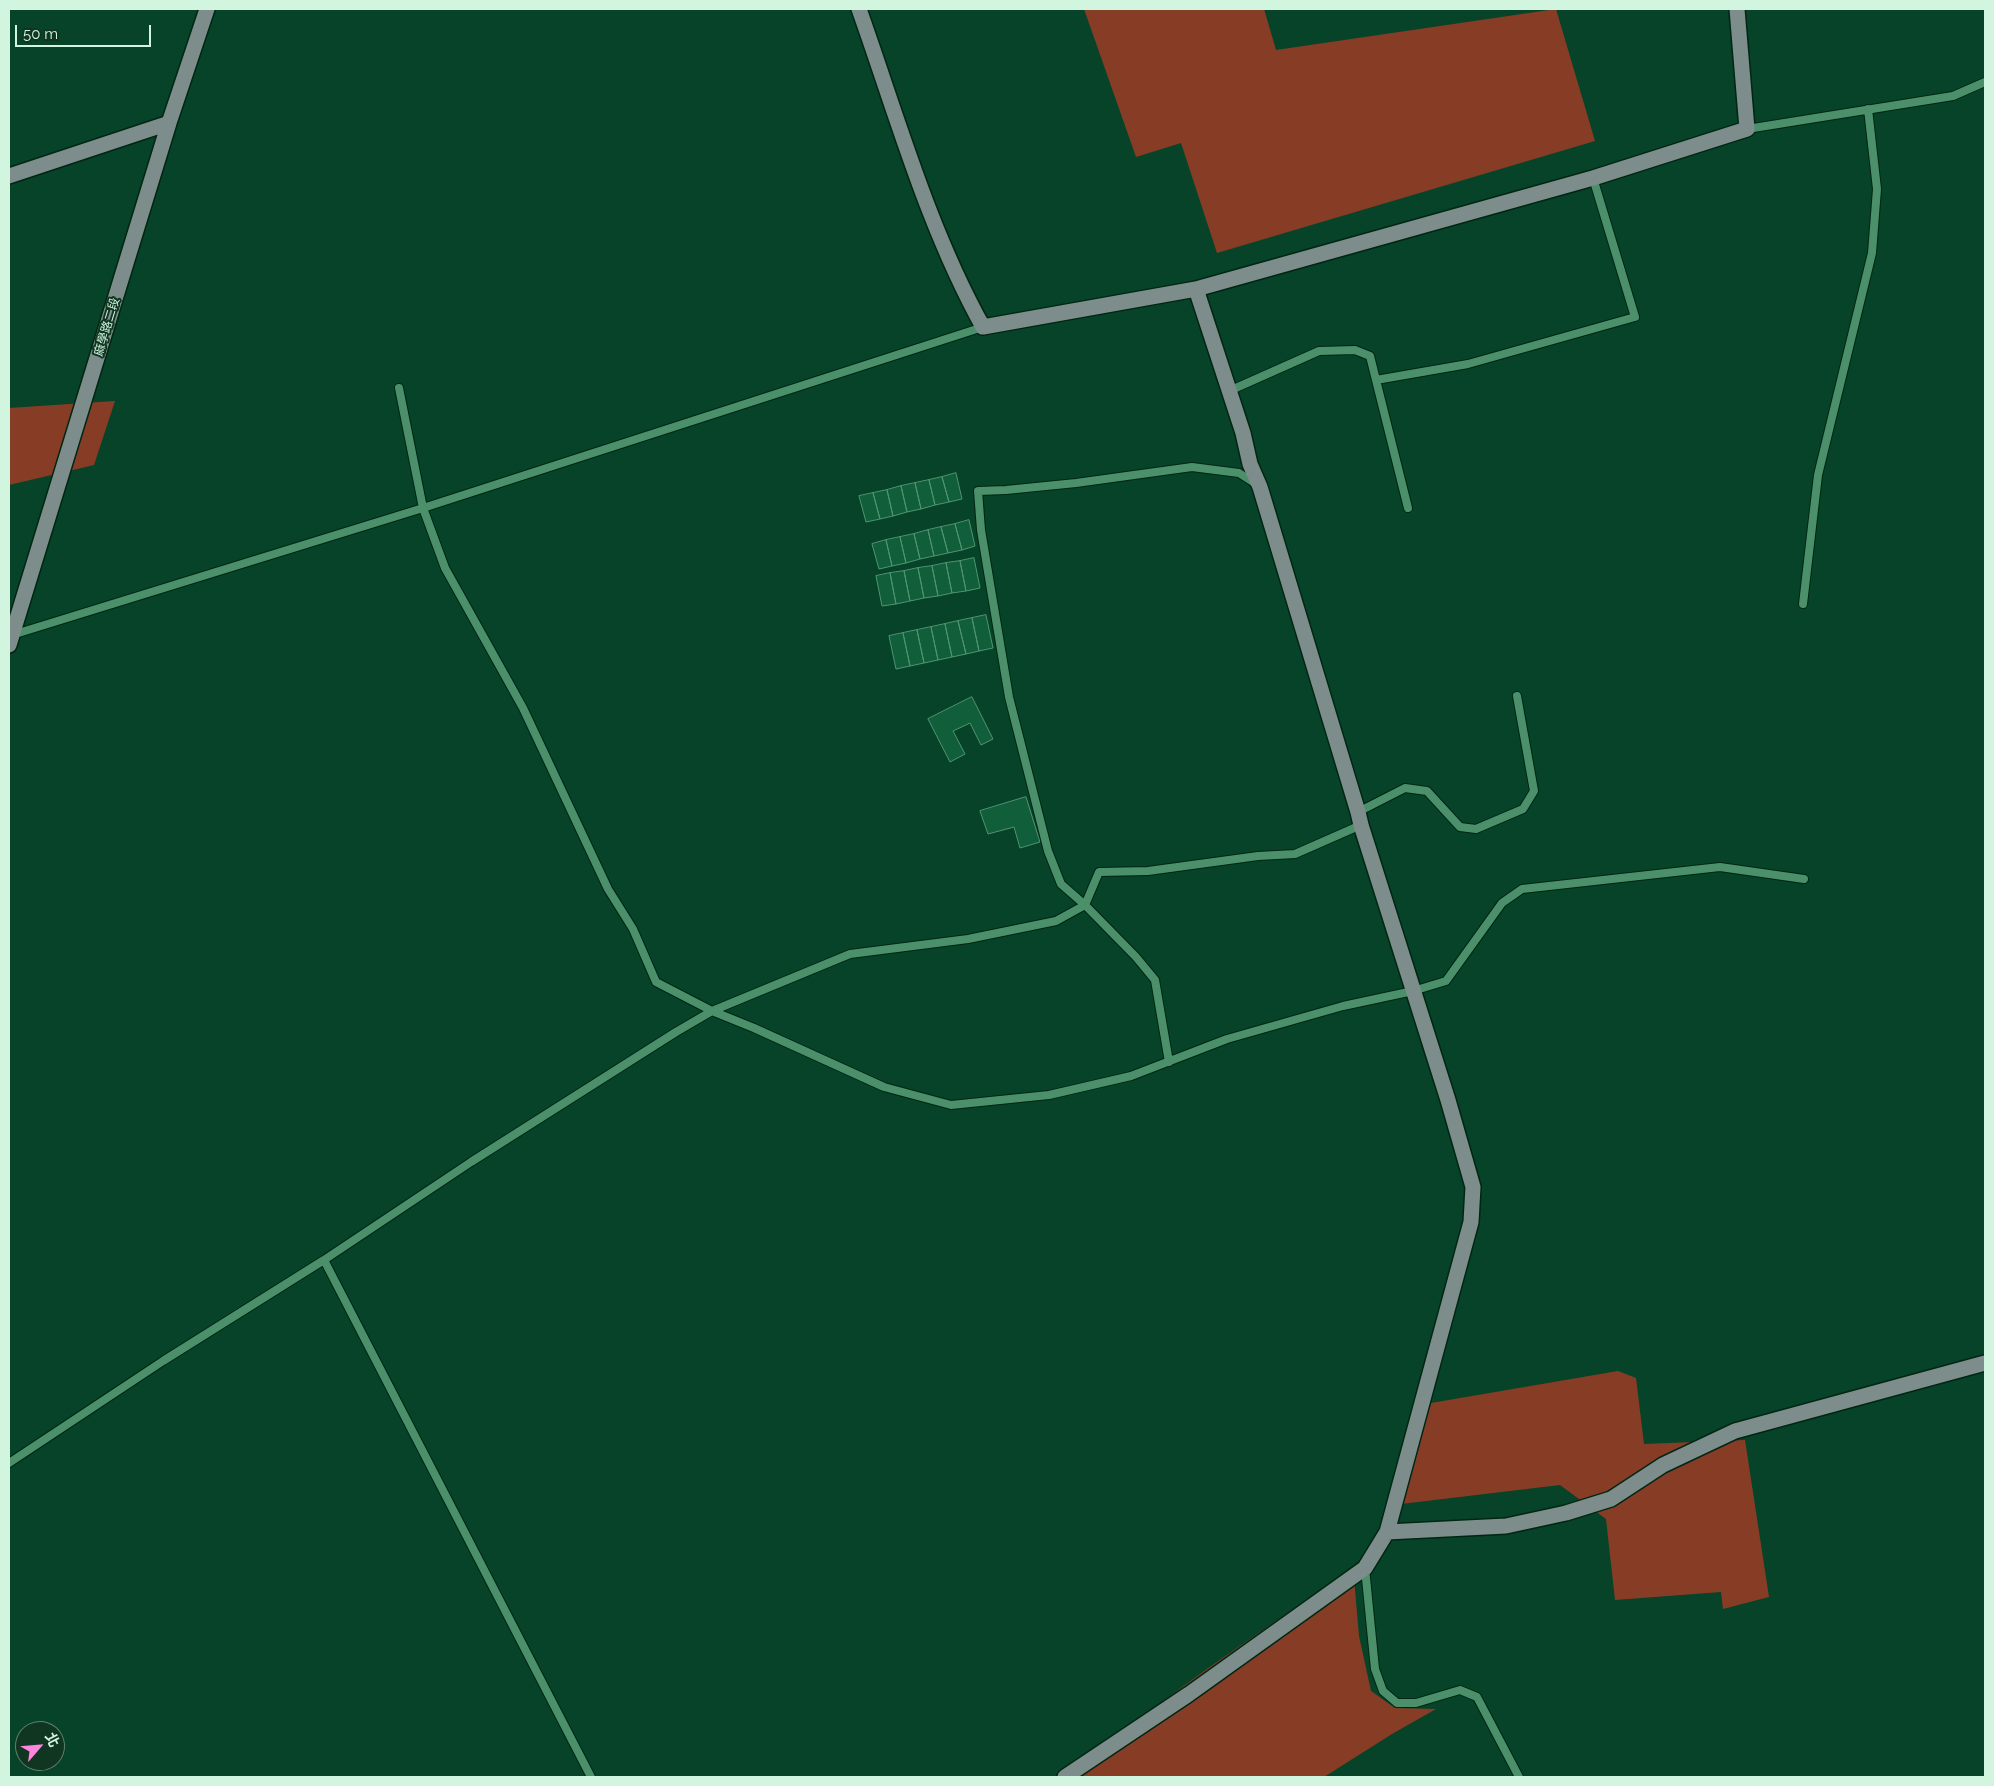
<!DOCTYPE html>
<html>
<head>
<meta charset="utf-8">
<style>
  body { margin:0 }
  #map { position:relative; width:1994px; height:1786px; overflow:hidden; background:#074328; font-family:Raleway,"Noto Sans TC",sans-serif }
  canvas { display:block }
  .frame { position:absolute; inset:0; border:10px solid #d2f5df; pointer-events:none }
  .north { position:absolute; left:15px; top:1721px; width:50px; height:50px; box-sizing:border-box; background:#103622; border:1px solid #5e826e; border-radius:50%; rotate:63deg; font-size:14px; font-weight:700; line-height:20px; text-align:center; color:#d2f5df }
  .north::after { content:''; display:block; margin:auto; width:18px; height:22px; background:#ff85df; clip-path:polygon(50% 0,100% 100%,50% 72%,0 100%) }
  .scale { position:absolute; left:15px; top:25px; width:136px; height:22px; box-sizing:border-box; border:2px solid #d2f5df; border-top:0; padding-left:6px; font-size:15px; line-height:18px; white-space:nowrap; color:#d2f5df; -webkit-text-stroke:4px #103622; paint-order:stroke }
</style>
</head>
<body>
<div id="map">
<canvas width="1994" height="1786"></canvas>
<div class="frame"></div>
<div class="north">北</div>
<div class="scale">50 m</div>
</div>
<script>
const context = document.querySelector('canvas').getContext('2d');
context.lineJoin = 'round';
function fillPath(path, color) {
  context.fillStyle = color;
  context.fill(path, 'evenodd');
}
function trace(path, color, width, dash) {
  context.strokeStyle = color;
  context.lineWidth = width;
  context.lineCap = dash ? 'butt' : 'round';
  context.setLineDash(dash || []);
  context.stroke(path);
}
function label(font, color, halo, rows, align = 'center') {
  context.font = font + ' Raleway,"Noto Sans TC",sans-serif';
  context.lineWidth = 4;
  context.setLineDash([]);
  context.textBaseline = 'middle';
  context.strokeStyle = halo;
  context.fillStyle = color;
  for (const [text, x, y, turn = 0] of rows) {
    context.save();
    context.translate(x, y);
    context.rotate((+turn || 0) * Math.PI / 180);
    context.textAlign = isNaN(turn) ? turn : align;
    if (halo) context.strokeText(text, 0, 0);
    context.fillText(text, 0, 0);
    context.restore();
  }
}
fillPath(new Path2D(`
  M1084 9H1264L1276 50 1556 9 1595 141 1217 253 1181 143 1136 157Z
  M115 401 94 465 9 485V408Z
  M1618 1371 1636 1378 1644 1444 1745 1440 1769 1597 1723 1609 1721 1592 1615 1600 1606 1519 1560 1485 1401 1504 1431 1403Z
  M1353 1567 1359 1636 1371 1691 1395 1708 1436 1709 1392 1734 1324 1777H1060L1204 1671Z`), '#873d25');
const building = new Path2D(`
  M956 473 962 499 949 502 942 477Z
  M942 477 949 502 935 505 929 480Z
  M929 480 935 505 921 509 915 483Z
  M915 483 921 509 907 512 901 486Z
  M901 486 907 512 893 516 887 490Z
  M887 490 893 516 880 519 873 493Z
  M873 493 880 519 866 522 859 496Z
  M969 520 975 546 962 550 955 524Z
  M955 524 962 550 948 553 941 527Z
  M941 527 948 553 934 556 928 530Z
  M928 530 934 556 920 559 914 534Z
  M914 534 920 559 906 563 900 537Z
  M900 537 906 563 892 566 886 540Z
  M886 540 892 566 879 569 872 544Z
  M974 558 980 588 966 591 960 561Z
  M960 561 966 591 952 593 946 563Z
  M946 563 952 593 938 596 932 566Z
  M932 566 938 596 924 598 918 568Z
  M918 568 924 598 910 601 904 571Z
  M904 571 910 601 896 604 890 573Z
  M890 573 896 604 882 606 876 576Z
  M986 615 993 648 979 651 972 618Z
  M972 618 979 651 966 654 958 621Z
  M958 621 966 654 952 657 945 624Z
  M945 624 952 657 938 660 931 627Z
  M931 627 938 660 924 663 917 630Z
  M917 630 924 663 910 666 903 633Z
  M903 633 910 666 896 669 889 636Z
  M972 697 993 739 981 745 970 723 953 731 965 754 950 762 928 719Z
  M1026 797 1040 842 1020 848 1014 827 988 834 980 811Z`);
fillPath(building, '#115e3b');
trace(building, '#4f956f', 1);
const lane = new Path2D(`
  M1747 129 1953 96 1985 82
  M1376 380 1468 364 1635 317 1593 178
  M399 388 423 508 445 568 523 708 608 889 633 929 656 982 712 1011 754 1028 884 1087 951 1105 1049 1095 1131 1076 1227 1039 1343 1006 1413 991 1446 981 1502 903 1522 889 1720 867 1804 879
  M1229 391 1319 351 1355 350 1370 356 1408 508
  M1803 604 1818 475 1872 253 1877 189 1868 109
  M12 635 423 508 983 327
  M1358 812 1405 788 1427 791 1460 827 1476 829 1523 809 1534 791 1517 696
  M1169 1062 1155 980 1136 957 1085 905 1061 884 1048 851 1009 697 981 530 978 491 1006 490 1076 483 1192 467 1239 473 1256 484
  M324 1260 591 1777
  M9 1463 163 1361 324 1260 471 1162 676 1032 712 1011 850 954 968 939 1056 921 1085 905 1099 872 1148 871 1258 856 1295 854 1361 825
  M1365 1568 1375 1669 1383 1691 1397 1703H1416L1460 1690 1477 1697 1519 1777`);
const secondary = new Path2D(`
  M859 9C897 116 928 228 983 327L1196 289
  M9 176 169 123
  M9 645 169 123 207 9
  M1387 1532 1506 1526 1566 1513 1611 1499 1663 1465 1735 1431 1985 1363
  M1065 1777 1189 1694 1365 1568 1387 1532 1471 1222 1473 1187 1448 1100 1361 825 1358 812 1260 487 1250 464 1243 433 1196 289 1593 178 1747 129 1737 9`);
trace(lane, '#002614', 10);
trace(secondary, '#002614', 18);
trace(lane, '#4b906b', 8);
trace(secondary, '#7d8d8b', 15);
label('12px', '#d2f5df', '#103622', [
  ["麻學路二段",107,327,-73]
]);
</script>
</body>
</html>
